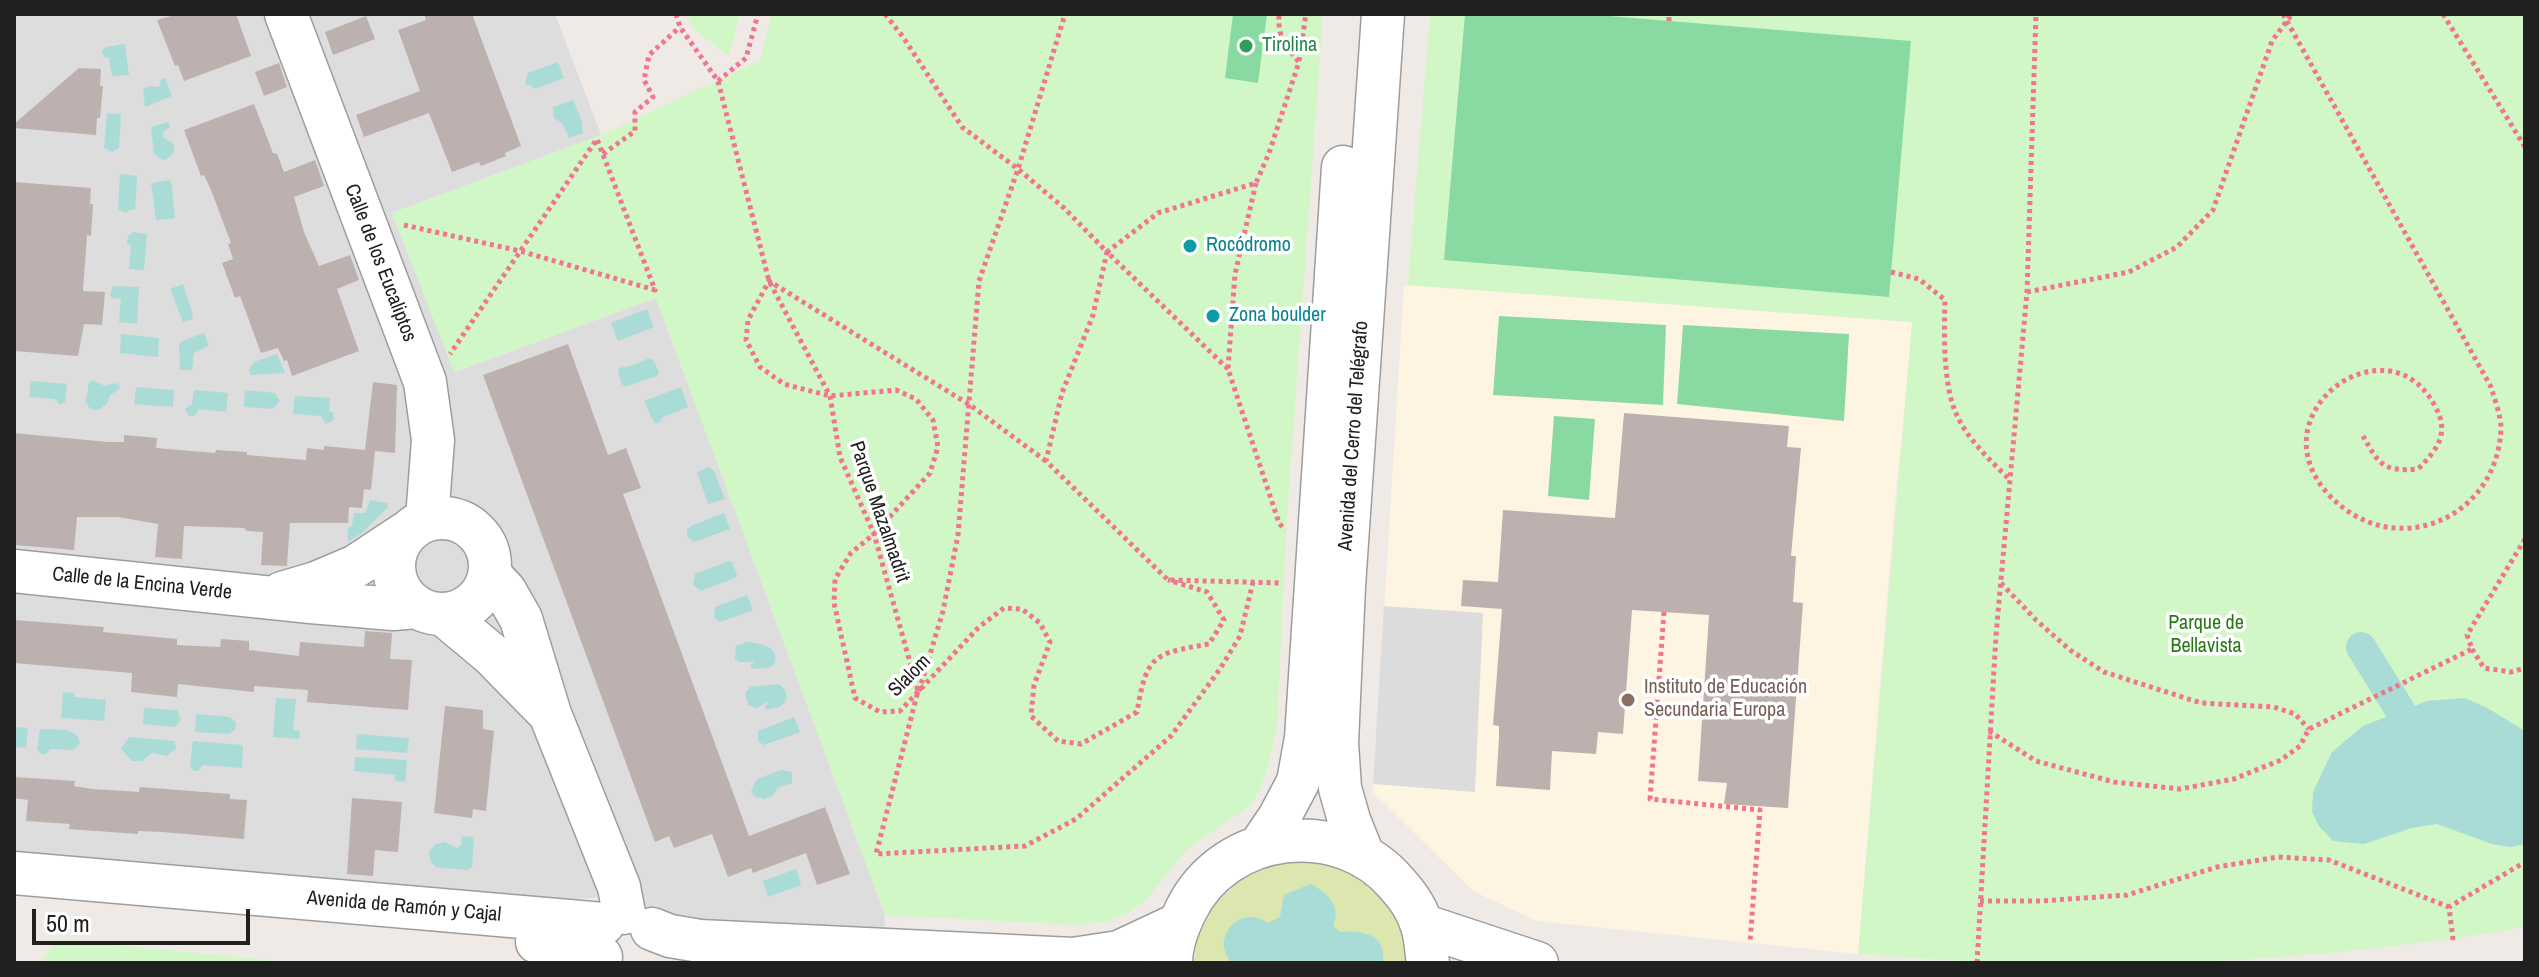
<!DOCTYPE html>
<html>
<head>
<meta charset="utf-8">
<style>
  body { margin:0 }
  #map { position:relative; width:2539px; height:977px; overflow:hidden; background:#f0eae6; font-family:"Archivo Narrow",sans-serif }
  canvas { display:block }
  .frame { position:absolute; inset:0; border:16px solid #202020; pointer-events:none }
  .scale { position:absolute; left:32px; top:909px; width:218px; height:36px; box-sizing:border-box; border:4px solid #202020; border-top:0; padding-left:10px; font-size:24px; line-height:28px; white-space:nowrap; color:#202020; -webkit-text-stroke:6px #fff; paint-order:stroke }
</style>
</head>
<body>
<div id="map">
<canvas width="2539" height="977"></canvas>
<div class="frame"></div>
<div class="scale">50 m</div>
</div>
<script>
const context = document.querySelector('canvas').getContext('2d');
context.lineJoin = 'round';
function fillPath(path, color) {
  context.fillStyle = color;
  context.fill(path, 'evenodd');
}
function trace(path, color, width, dash) {
  context.strokeStyle = color;
  context.lineWidth = width;
  context.lineCap = dash ? 'butt' : 'round';
  context.setLineDash(dash || []);
  context.stroke(path);
}
function label(font, color, halo, rows, align = 'center') {
  context.font = font + ' "Archivo Narrow",sans-serif';
  context.lineWidth = 7;
  context.setLineDash([]);
  context.textBaseline = 'middle';
  context.strokeStyle = halo;
  context.fillStyle = color;
  for (const [text, x, y, turn = 0] of rows) {
    context.save();
    context.translate(x, y);
    context.rotate((+turn || 0) * Math.PI / 180);
    context.textAlign = isNaN(turn) ? turn : align;
    if (halo) context.strokeText(text, 0, 0);
    context.fillText(text, 0, 0);
    context.restore();
  }
}
fillPath(new Path2D(`
  M14 14H555L601 135 392 213 455 372 656 298 885 915 884 951 667 922 633 895 566 900 14 862Z`), '#dedddd');
fillPath(new Path2D(`
  M1404 285 1913 322 1895 504 1858 954 1537 921 1473 891 1373 792Z`), '#fdf5e2');
fillPath(new Path2D(`
  M1314 860 1350 869 1381 891 1402 919 1413 963H1194L1197 939 1214 905 1241 879 1276 863Z`), '#dce7af');
fillPath(new Path2D(`
  M686 14H740L729 56 693 29Z
  M771 14H1323L1287 516 1277 725 1267 769 1259 792 1250 806 1187 849 1146 900 1129 912 1109 921 1078 925 885 915 656 298 454 372 392 213 601 135 761 60Z
  M1430 14H2525V927C2358 956 2173 969 2003 963 1955 961 1906 957 1858 954L1912 322 1408 285Z
  M68 940 298 963H41L55 941Z`), '#d1f7c6');
fillPath(new Path2D(`
  M1233 14H1267L1258 83 1225 78Z
  M1465 14H1585L1911 41 1889 297 1444 260Z
  M1499 316 1666 325 1663 405 1493 395Z
  M1683 325 1849 334 1844 421 1677 404Z
  M1554 416 1595 419 1589 500 1548 496Z`), '#89daa2');
fillPath(new Path2D(`
  M1384 606 1483 613 1475 792 1373 784Z`), '#dcdcdc');
fillPath(new Path2D(`
  M125 44 129 75 112 76 109 58 104 57 102 51 106 47Z
  M558 62 564 78 534 89 532 86 525 84 528 73Z
  M165 78 172 96 145 107 143 89 149 86 159 87 161 79Z
  M573 100 581 119 583 133 569 138 562 123 554 118 553 107Z
  M107 113 121 114 119 148 112 152 104 148Z
  M168 122 170 127 163 132V137L174 144V152L167 159 162 160 154 154 151 127Z
  M120 174 137 176 135 210H129L126 213 118 209Z
  M171 180 175 218 156 220 151 183Z
  M132 232 147 234 144 270 129 269 131 245 127 244 128 235H131Z
  M183 284 193 315 192 319 183 322 170 289Z
  M113 286 139 287 137 324 119 322 121 299 112 298 110 295Z
  M647 309 654 327 618 341 611 323Z
  M204 333 209 346 194 353 192 370H180L179 345 182 341Z
  M121 334 159 338 158 357 120 353Z
  M277 354 285 373 251 375 249 370 254 362Z
  M649 358 654 361 659 373 657 376 627 386 622 385 618 372 619 368 634 365Z
  M92 380 105 386 115 383 120 386 119 389 110 395 107 404 98 410 90 409 85 400 88 392V384Z
  M31 381 67 384 65 402 60 405 55 399 29 397Z
  M136 387 174 390 173 407 134 404Z
  M681 387 688 407 663 417 659 423H654L644 401Z
  M194 390 228 393 226 412 198 409 195 416H189L185 409 192 404Z
  M245 390 275 393 280 401 273 409 244 407Z
  M295 396 330 398 329 411 333 413 334 420 326 424 321 416 293 414Z
  M709 467 714 471 725 499 708 504 697 472Z
  M370 500 387 503 388 507 362 533 348 542V528L352 526 354 513H365Z
  M724 513 730 529 694 542 687 537V530L691 526Z
  M729 561 732 562 737 575 735 578 701 591 693 585 695 574Z
  M747 595 753 610 720 622 714 618 715 607Z
  M747 642C757 643 780 646 775 661 775 663 774 665 772 666 768 669 757 668 752 669L750 665 755 662H739L735 659 736 646Z
  M778 684C788 689 791 701 779 707 776 708 771 708 768 710L764 706 769 704 768 702 756 708 748 705 745 693 750 687Z
  M63 692 74 693V697L106 700 104 721 61 718Z
  M276 698 296 699 293 730 300 731 299 739 273 737Z
  M2465 698 2489 709 2525 731V844L2511 847 2492 844 2437 824 2412 828 2364 844 2333 841 2319 826 2312 812 2313 792 2332 752 2363 726 2427 701Z
  M144 708 177 710 181 720 175 727 143 724Z
  M196 714 230 717 236 723 235 730 229 734 195 732Z
  M794 717 800 732 764 745 758 741V731Z
  M14 727 28 728 26 748 14 747Z
  M40 729C54 730 77 726 80 743L74 750 50 749 46 754H41L37 749Z
  M357 734 409 738 407 753 356 749Z
  M129 737 174 741 176 748 167 756 152 753 142 761H132L121 749Z
  M193 741 243 745 242 768 203 765 198 771H193L190 765Z
  M355 757 407 760 405 782 395 781V775L354 771Z
  M781 770 792 772V783L778 788 772 796 764 799 754 796 751 791 757 779Z
  M462 836 474 837 472 867 467 870 436 867 431 862 429 853 434 845 444 842 457 848 461 845Z
  M796 869 801 885 768 897 763 881Z
  M1310 884C1328 892 1342 907 1333 926L1340 932C1362 930 1387 934 1383 963H1232C1209 938 1240 903 1268 923L1280 917 1284 895Z`), '#a9dbd7');
trace(new Path2D(`
  M2361 647 2400 710`), '#a9dbd7', 30);
fillPath(new Path2D(`
  M178 14H236L251 56 184 81 178 65 175 66 157 20Z
  M424 14H472L521 146 505 153 506 156 481 166 479 162 452 172 429 113 364 137 356 115 420 91 398 30 426 20Z
  M366 16 375 39 333 55 325 32Z
  M279 63 287 87 264 96 255 72Z
  M79 68 101 69 100 86H103L100 118H97L96 135 14 128V124Z
  M254 104 273 153 277 154 284 172 315 160 324 186 294 197 304 232 319 266 350 255 359 280 337 289 359 351 292 376 287 360 284 361 278 348 261 353 240 296 235 298 222 263 233 259 228 244 231 243 211 190 204 175 201 176 184 130Z
  M14 182 91 188 90 204H93L91 236 87 235 83 291 105 292 102 325 84 324 78 356 14 351Z
  M568 344 608 455 626 448 641 488 623 494 749 836 825 807 850 874 817 885 806 853 753 873 751 868 728 877 712 834 674 848 669 836 655 842 483 375Z
  M373 382 397 385 395 453 375 451 371 490 364 489 362 508 349 507 348 523H290L287 566 261 565 263 532 247 531 244 528 184 526 182 559 155 557 158 524 118 517H77L74 550 14 545V433L108 442H124V435L157 438 156 448 215 453 216 450 247 452V455L306 460 307 448 324 450V446L365 450Z
  M1624 413 1789 426 1787 447 1801 448 1791 556H1796L1793 602 1803 603 1788 808 1724 804 1727 783 1698 781 1709 615 1632 610 1623 734 1598 732 1596 754 1552 751 1550 790 1496 786 1499 738V726L1493 725 1502 609 1461 606 1463 580 1498 582 1503 510 1615 518Z
  M14 620 104 627 103 632 177 639V645L220 647 221 639 249 641V650L299 656 300 642 364 647 365 631 392 633 390 659 412 660 408 710 307 702 308 690 254 686V692L178 684 177 697 131 692 132 673 14 663Z
  M445 706 483 710V729L494 731 486 811 473 809 472 818 434 813Z
  M14 777 75 781 74 786 92 789 139 792 140 787 230 794V799L247 800 244 839 162 832 138 831V834L69 829 70 824 26 821 28 800 14 798Z
  M352 798 402 802 398 852 375 850 373 876 347 874Z`), '#bdb1b0');
const minor = new Path2D(`
  M286 14 425 382 433 440 427 519
  M394 566a48 48 0 1 1 96 0a48 48 0 1 1-96 0Z
  M14 571 311 602 393 609 416 607
  M490 575 505 591 521 619 550 714 619 887 624 913
  M282 593 316 583 356 566 406 533
  M443 614 491 654 545 709
  M1260 846 1279 818 1298 782 1306 738 1343 167
  M1363 855 1349 820 1340 788 1337 743 1344 586 1383 14
  M14 873 603 924
  M1422 925 1537 963
  M652 929 670 936 700 941 1073 959 1119 952 1179 924
  M537 942 584 949 601 957
  M1171 963C1171 945 1178 926 1186 910 1225 830 1340 816 1397 884 1408 896 1418 911 1422 926 1426 938 1426 951 1428 963`);
trace(minor, '#9d9d9d', 45);
trace(new Path2D(`
  M676 14 680 27 718 81 769 281 830 396 840 457 874 534 918 691 876 854 1025 846 1076 819 1171 736 1220 669 1240 636 1253 582
  M885 14 903 37 962 127 1018 169 1064 208 1107 252 1093 315 1062 393 1046 461 1168 580 1282 583
  M2283 14 2491 387C2495 400 2501 416 2501 429 2497 520 2393 563 2329 495 2253 413 2388 317 2435 406 2450 433 2438 449 2418 469 2384 472 2379 465 2363 436
  M2443 14 2525 147
  M1669 21V14
  M1299 61 1306 14
  M718 81 746 58 758 14
  M603 154 635 131V112L653 97 644 80 649 55 680 27
  M1256 183 1235 274 1228 369 1279 523 1285 530
  M404 225 520 251 655 290 597 139 450 354
  M1891 272 1919 279 1945 300C1944 331 1943 382 1955 411 1966 438 1989 459 2009 479
  M2027 292 2129 272 2177 247 2213 210 2272 41 2292 14
  M1228 369 1107 252 1158 213 1256 183 1269 153 1299 62C1284 44 1278 38 1279 14
  M1046 461 970 405 769 281 748 320 746 340 760 367 784 384 830 396 896 390 916 399 933 420 938 447 930 473 874 534 851 553 835 579 834 603 855 698 880 712 900 711 979 627 1004 608 1022 609 1040 623 1050 642 1034 685 1031 716 1058 741 1081 744 1137 712C1147 654 1153 654 1209 644L1224 620 1207 592 1168 580
  M2001 583 2036 620 2070 650 2104 672 2201 703 2274 707 2295 714 2309 729
  M1664 612 1650 799 1760 810 1750 942
  M2472 649 2484 668 2511 672 2525 668
  M919 691 943 611 958 535 979 281 1018 169 1065 14
  M1989 731 2036 761 2114 782 2180 789 2234 779 2281 760 2300 746 2309 729 2472 649 2467 635 2525 539
  M1980 901H2040L2127 895 2217 867 2278 857 2329 860 2449 907
  M2453 940 2449 907 2525 862
  M1977 963 1996 635 2027 292 2036 14
  M2523 963 2525 962`), '#f2758f', 5, [4, 4]);
trace(minor, '#fff', 42);
for (const [x, y, r, color] of [
  [1246,46,8,"#2e9e5b"],
  [1190,246,8,"#0f9aa8"],
  [1213,316,8,"#0f9aa8"],
  [1628,700,8,"#8d6e63"]
]) {
  const dot = new Path2D();
  dot.arc(x, y, r, 0, 2 * Math.PI);
  context.fillStyle = color;
  context.fill(dot);
  trace(dot, '#fff', 3);
}
label('20px', '#27864d', '#fff', [
  ["Tirolina",1262,46]
], 'left');
label('20px', '#0d838f', '#fff', [
  ["Rocódromo",1206,246],
  ["Zona boulder",1229,316]
], 'left');
label('20px', '#202020', '#fff', [
  ["Calle de los Eucaliptos",380,263,69],
  ["Avenida del Cerro del Telégrafo",1354,436,-86],
  ["Parque Mazalmadrit",879,512,71],
  ["Calle de la Encina Verde",142,584,6],
  ["Slalom",910,676,-45],
  ["Avenida de Ramón y Cajal",404,907,5]
]);
label('20px', '#297912', '#fff', [
  ["Parque de",2206,624],
  ["Bellavista",2206,647]
]);
label('20px', '#785e54', '#fff', [
  ["Instituto de Educación",1644,688],
  ["Secundaria Europa",1644,711]
], 'left');
</script>
</body>
</html>
